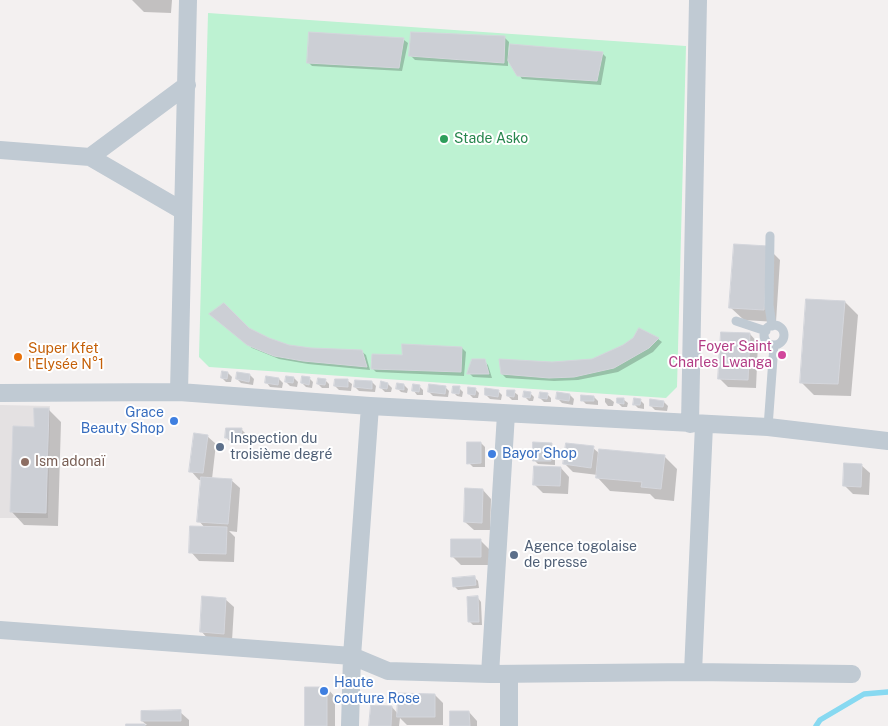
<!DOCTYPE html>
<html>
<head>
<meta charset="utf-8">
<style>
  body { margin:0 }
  canvas { display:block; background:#f3f0f0 }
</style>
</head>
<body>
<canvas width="888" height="726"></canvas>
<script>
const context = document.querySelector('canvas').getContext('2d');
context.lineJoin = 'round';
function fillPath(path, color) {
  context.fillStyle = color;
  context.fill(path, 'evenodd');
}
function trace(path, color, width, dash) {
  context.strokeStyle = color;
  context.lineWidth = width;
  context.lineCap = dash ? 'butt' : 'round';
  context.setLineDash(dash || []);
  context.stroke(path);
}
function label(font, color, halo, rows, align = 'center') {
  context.font = font + ' "Public Sans",sans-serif';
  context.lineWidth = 4;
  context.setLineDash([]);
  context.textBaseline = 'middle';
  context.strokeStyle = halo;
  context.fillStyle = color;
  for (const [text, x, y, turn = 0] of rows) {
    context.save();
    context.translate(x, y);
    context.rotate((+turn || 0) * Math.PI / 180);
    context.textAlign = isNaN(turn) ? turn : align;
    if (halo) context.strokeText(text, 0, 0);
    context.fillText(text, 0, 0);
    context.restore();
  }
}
fillPath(new Path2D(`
  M0 405 50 406 48 518H0Z`), '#e4e1e2');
fillPath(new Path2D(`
  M208 13 686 46 677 387 666 398 209 367 199 357Z`), '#bdf2d2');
fillPath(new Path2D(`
  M132 0H172L171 13 144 12Z
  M505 38 509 42 508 55 602 53 606 57 601 85 522 79 508 58V66L415 60 411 56Z
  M404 40 408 43 402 71 312 66 308 62Z
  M767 247 780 260 776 322 744 320 731 308Z
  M845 302 858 315 851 396 814 395 801 382Z
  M215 318 248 329 269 340 288 346 311 350 361 351 366 355 370 370 308 364 279 359 252 348Z
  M640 330 658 339 662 342 653 352 618 372 578 380 554 381 506 378 502 374 524 363H577L592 360 624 346 634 339Z
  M750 334 758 343 756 388 728 387 720 379Z
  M462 348 466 352 464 376 376 372 372 368 403 356Z
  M484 361 488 365 492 378 473 377 469 373Z
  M228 373 232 377 231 382H226L222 378Z
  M250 375 254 379 253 385 241 383 237 379Z
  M294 378 298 382 297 387 290 386 286 382Z
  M309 378 313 382 312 388 306 387 302 383Z
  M279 379 283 383 282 388 270 387 267 383Z
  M325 380 329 384V388H322L318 384Z
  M348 381 352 384 351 391 339 390 335 386Z
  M372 382 376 386 375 392 359 391 355 387Z
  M388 384 392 388 391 392H385L381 388Z
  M404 385 408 389 407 393 401 392 397 388Z
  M419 386 423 390V395H417L414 391Z
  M445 387 449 391 448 397 433 396 429 392Z
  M459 388 463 392 462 397 457 396 453 392Z
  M475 389 479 393 478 398H473L469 394Z
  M498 391 502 395 501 400 490 399 486 395Z
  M514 392 518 395V400H512L508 396Z
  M530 393 534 397 533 401H529L525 397Z
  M547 394 551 398V402H544L540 398Z
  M558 394 570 395 574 399 573 405 562 403 558 399Z
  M594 397 598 401V405L586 404 582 400Z
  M605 398 610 399 614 402 613 406H608L605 402Z
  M624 400 628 403 627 407H622L618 403Z
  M640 400 644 404V409L638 408 634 404Z
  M664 402 668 406 667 411 655 410 651 406Z
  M48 409 61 422 58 526 24 525 12 512 35 428Z
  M241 429 245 433V442H230L227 438Z
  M207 436 216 444 212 479 231 480 240 488 237 532 229 531 235 537 234 562 199 561 191 552 205 528 199 521 202 480H199L191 471Z
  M481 443 485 447V467H473L469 463Z
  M551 444 555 448V465L538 464 534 460Z
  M593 448 600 454 664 456 677 469 674 501 655 499 650 494 610 491 598 478V475L573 472 564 463Z
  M861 465 870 473 869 495 853 494 844 485Z
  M561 468 569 477 568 494 543 493 534 484Z
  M483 490 491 499 490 530H474L465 522Z
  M481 541 489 549V565H461L452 556Z
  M474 577 478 581 479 588 458 590 454 586Z
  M478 598 481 602 482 625H473L469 621Z
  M225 599 234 607 232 641 209 640 201 631Z
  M327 688 335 697V726H307Z
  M435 695 443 703V725H407L400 718 399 726H371L392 707 398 714Z
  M180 712 189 720V726H127L147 725 142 721Z
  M469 712 477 721V726H451Z`), '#0003');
trace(new Path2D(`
  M816 726 820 720 864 694 888 692`), '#87d9f1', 5.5);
const building = new Path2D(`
  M309 32 404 38 399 68 307 63Z
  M411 32 505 36 504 63 409 56Z
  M510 44 603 52 597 81 517 76 508 61Z
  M734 244 768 246 764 310 729 308Z
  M806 299 845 301 838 384 800 383Z
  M224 303 249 328 269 338 289 345 311 348 362 350 367 367 303 361 274 356 247 345 209 314Z
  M639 328 659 338 649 348 614 368 574 377 549 378 501 374 499 359 552 362 592 359 623 345 633 338Z
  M721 332 750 333 748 380 718 379Z
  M402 344 462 347 461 372 371 369 372 354 402 355Z
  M472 359H485L489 374H467Z
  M222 371 228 372 227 379 221 378Z
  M237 372 250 374 249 382 236 379Z
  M266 376 279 378 278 385 265 383Z
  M286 376 294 377 293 383 285 382Z
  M302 376 310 377 309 385 301 383Z
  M318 378 326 379 325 385 317 384Z
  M335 379H348V387L334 386Z
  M355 380 372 381V389L354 387Z
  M381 381 388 383 387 389 380 388Z
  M397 383 404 384V390L396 389Z
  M413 384 420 385 419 392 412 391Z
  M429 384 446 386 445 394 428 392Z
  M453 386H460L459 394 452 393Z
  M468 387 476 388 475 395 468 394Z
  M485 388 499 390 498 397 485 395Z
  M507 390H515L514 397 507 396Z
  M524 391 531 392 530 398 523 397Z
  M540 392 548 393 547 399 539 398Z
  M557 392 570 394 569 401 556 399Z
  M581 395 594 396V401H581Z
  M617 398H624V404L617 403Z
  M634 398 641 399 640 405H633Z
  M650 399 664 401 663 407 650 406Z
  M34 408H49L46 513 10 512 13 426 34 427Z
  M226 428H242L241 439 225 438Z
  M194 433 208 435 203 473 189 472Z
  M467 442H481V463L467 464Z
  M533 442 552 443 551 461H533Z
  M566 443 594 446 591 468 563 464Z
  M599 449 665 455 661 489 641 487 642 482 596 478Z
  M844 463 862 464 861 487 843 486Z
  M534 466 561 467 560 486 533 485Z
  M201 477 232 479 228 524 197 522Z
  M465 488 483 489 482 523 464 522Z
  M190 526 227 527 226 554 189 553Z
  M451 539H481V557H451Z
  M475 576 476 585 453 587 452 578Z
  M202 596 226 598 224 634 200 632Z
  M478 596 479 622H468L467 597Z
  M305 687H327V726H305Z
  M398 693 435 694V717H397Z
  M371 705 392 706 391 726H369Z
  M181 710V721H141V711Z
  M450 711H469L470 726H450Z
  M126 724H145V726H126Z`);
fillPath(building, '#cccfd5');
trace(building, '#d4d6dc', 1);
trace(new Path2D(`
  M770 236 769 305 772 326
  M736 321 766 331
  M764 335a10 10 0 1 1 20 0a10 10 0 1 1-20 0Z
  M768 427 774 345`), '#c0cad3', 9);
trace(new Path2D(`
  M0 150 90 157 183 211
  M90 157 187 85
  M179 392 188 0
  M0 393 179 392 370 406 768 427 888 441
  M690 424 698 0
  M0 630 352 656 388 671 490 674 693 672 852 674
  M693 672 704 425
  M490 674 506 414
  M350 726 352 656 370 406
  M509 726V674`), '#c0cad3', 18);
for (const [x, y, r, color] of [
  [444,139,5,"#2e9e5b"],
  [782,355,5,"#d1479c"],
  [18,357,5,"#e8710a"],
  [174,421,5,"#3f7fe0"],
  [220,447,5,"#5c6f8a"],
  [492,454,5,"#3f7fe0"],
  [25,462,5,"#8d6e63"],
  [514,555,5,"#5c6f8a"],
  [324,691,5,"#3f7fe0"]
]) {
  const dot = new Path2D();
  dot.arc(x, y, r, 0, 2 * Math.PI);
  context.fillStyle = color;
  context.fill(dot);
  trace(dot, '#fff', 2);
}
label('14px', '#27864d', '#fff', [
  ["Stade Asko",454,139]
], 'left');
label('14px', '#b23c85', '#fff', [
  ["Foyer Saint",772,347],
  ["Charles Lwanga",772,363]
], 'right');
label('14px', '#c56008', '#fff', [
  ["Super Kfet",28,349],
  ["l'Elysée N°1",28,365]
], 'left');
label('14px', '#366cbe', '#fff', [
  ["Grace",164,413,"right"],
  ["Beauty Shop",164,429,"right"],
  ["Bayor Shop",502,454],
  ["Haute",334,683],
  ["couture Rose",334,699]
], 'left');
label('14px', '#4e5e75', '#fff', [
  ["Inspection du",230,439],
  ["troisième degré",230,455],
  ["Agence togolaise",524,547],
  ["de presse",524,563]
], 'left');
label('14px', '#785e54', '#fff', [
  ["Ism adonaï",35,462]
], 'left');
</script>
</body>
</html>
